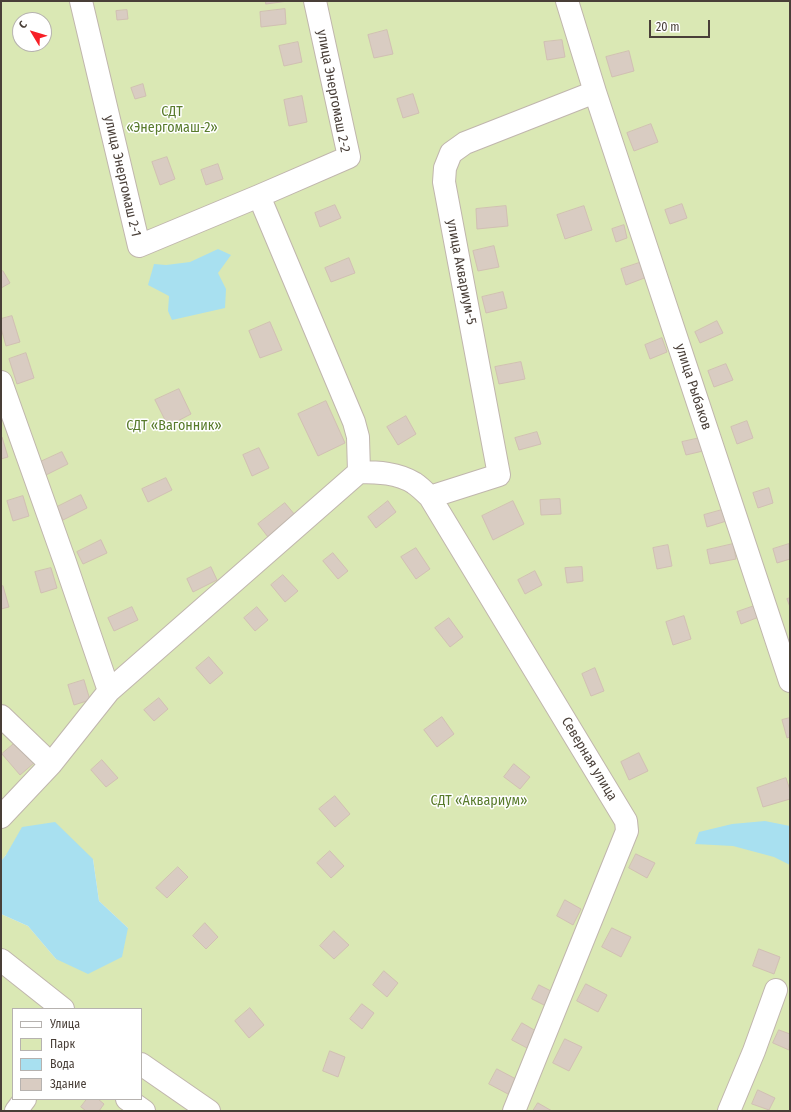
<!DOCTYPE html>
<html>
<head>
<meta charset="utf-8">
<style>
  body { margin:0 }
  #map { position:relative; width:791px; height:1112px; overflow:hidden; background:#f5f0ea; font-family:"Fira Sans Condensed",sans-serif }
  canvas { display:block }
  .frame { position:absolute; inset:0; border:2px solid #493f38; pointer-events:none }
  .legend { position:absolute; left:12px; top:1008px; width:130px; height:92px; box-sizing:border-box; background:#fff; border:1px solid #b6b2af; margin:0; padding:5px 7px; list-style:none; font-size:12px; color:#493f38 }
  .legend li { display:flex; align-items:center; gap:8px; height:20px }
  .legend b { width:20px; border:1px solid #b6b2af }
  .north { position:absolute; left:12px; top:12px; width:40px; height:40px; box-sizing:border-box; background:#fff; border:1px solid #b6b2af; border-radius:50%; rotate:308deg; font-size:11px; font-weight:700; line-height:16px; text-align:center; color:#493f38 }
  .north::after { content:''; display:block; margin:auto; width:14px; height:18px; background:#f71f26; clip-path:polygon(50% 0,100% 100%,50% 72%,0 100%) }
  .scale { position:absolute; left:649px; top:20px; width:61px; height:18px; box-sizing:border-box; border:2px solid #493f38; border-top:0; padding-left:5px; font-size:12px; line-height:14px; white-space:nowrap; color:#493f38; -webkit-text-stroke:3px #fff; paint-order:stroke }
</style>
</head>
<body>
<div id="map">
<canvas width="791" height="1112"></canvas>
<div class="frame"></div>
<ul class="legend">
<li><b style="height:5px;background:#fff"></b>Улица</li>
<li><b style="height:11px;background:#dae8b4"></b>Парк</li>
<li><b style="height:11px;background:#a8e0f0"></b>Вода</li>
<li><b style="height:11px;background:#d9ccc2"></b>Здание</li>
</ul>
<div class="north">С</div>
<div class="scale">20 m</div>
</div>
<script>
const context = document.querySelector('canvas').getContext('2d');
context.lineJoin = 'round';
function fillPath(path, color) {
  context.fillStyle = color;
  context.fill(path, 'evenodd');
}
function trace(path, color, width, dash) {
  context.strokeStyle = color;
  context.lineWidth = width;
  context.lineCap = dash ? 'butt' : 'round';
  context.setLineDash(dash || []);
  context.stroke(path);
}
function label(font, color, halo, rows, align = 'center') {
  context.font = font + ' "Fira Sans Condensed",sans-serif';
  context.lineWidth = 3;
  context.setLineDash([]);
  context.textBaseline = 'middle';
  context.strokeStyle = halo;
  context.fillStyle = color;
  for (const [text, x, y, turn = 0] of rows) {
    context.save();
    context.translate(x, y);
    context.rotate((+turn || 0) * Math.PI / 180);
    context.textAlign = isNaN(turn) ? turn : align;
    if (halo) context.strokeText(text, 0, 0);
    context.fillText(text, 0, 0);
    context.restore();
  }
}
fillPath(new Path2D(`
  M1 1H790V1111H1V914L28 926 56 959 128 928 99 901 93 859 6 855 1 861ZM20 20H44V44H20ZM13 1009H141V1099H13Z`), '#dae8b4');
fillPath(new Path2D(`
  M218 249 231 255 218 273 226 289 225 308 172 320 168 311 169 296 148 285 154 264 166 265 190 262Z
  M765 821 790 826V865L774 857 733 846 695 844 699 832 732 824Z
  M55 822 93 859 99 901 128 928 122 957 88 974 56 959 28 926 1 914V861L6 855 22 827Z`), '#a8e0f0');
const building = new Path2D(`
  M266 1H288L266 4Z
  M285 9 286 24 261 27 260 12Z
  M127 10 128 19 117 20 116 11Z
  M387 30 393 54 374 58 368 35Z
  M562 40 565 57 547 60 544 42Z
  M298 42 302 62 284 66 279 46Z
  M629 51 634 71 612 77 606 57Z
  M143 84 146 96 135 99 131 88Z
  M413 94 419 113 403 118 397 99Z
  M302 96 307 122 289 126 284 100Z
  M651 124 658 142 634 151 627 133Z
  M167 157 175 179 160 185 152 162Z
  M218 164 223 179 206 185 201 170Z
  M682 204 687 218 670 224 665 210Z
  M335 205 341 218 320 227 315 213Z
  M506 206 508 226 477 229 476 209Z
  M584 206 592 230 565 239 557 215Z
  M624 225 627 238 616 242 612 229Z
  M494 246 499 267 478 271 473 251Z
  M349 258 355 273 331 282 325 268Z
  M642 262 647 277 626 285 621 269Z
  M3 271 10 283 1 288V272Z
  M503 292 507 308 486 313 482 297Z
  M12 316 20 342 6 346 1 328V319Z
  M717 321 723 333 700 343 695 332Z
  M270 322 282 350 260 358 249 331Z
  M662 338 667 352 650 359 645 345Z
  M26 353 34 378 17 384 9 359Z
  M521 362 525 379 499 384 495 367Z
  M726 364 733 380 714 387 708 371Z
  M179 389 191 414 168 426 155 400Z
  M326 401 345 443 318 456 298 414Z
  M406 416 416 434 398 445 387 427Z
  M747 421 753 438 737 444 731 427Z
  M537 432 541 444 519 450 515 438Z
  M1 437H2L8 457 1 459Z
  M700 438 703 451 686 455 682 442Z
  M259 448 269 468 252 476 243 455Z
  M62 452 68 464 44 476 38 463Z
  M166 478 172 490 148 502 142 489Z
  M769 488 773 503 758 508 753 493Z
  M81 495 87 508 63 520 57 507Z
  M23 496 29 516 13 521 7 501Z
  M560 499 561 514 541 515 540 500Z
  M388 501 396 512 376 528 368 517Z
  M513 501 524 524 493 540 482 516Z
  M285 503 295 515 268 537 258 524Z
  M729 508 733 519 707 527 704 515Z
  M101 540 107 553 83 564 77 552Z
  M733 544 736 559 710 564 707 550Z
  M789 544 790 559 777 563 773 549Z
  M668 545 672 566 657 569 653 548Z
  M416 548 430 569 416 579 401 557Z
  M333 553 348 571 338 579 323 561Z
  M211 567 217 580 193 592 187 579Z
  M582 567 583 581 567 583 565 568Z
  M51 568 57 588 41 593 35 572Z
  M535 571 542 585 525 594 518 580Z
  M283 575 298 591 285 602 271 585Z
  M3 586 9 607 1 609V587Z
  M790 598V607L787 599Z
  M760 604 764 615 741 624 737 612Z
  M132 607 138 620 114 631 108 618Z
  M257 607 268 620 255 631 244 618Z
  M684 616 691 639 673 645 666 622Z
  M449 618 463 637 450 647 435 628Z
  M209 657 223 673 210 684 196 668Z
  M595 668 604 691 591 696 582 674Z
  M84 680 90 700 74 705 68 685Z
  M159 698 168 709 154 721 144 710Z
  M442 717 454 734 437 747 424 730Z
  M790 718V737L787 738 782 720Z
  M16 742 34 763 20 775 2 754Z
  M639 753 648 771 629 780 621 762Z
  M102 760 118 778 106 787 91 770Z
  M514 764 530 777 520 789 504 777Z
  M786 778 790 790V799L763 807 757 788Z
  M335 796 350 814 335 827 319 809Z
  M330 851 344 866 331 878 317 863Z
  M636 854 655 863 647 878 629 868Z
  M178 867 188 877 167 898 156 888Z
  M565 900 581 909 573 925 557 916Z
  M205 923 218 937 206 949 193 936Z
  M612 928 631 937 621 957 602 947Z
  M334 931 349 945 334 959 320 946Z
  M759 949 780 957 774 974 753 966Z
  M384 971 398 983 387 997 373 985Z
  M586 984 607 995 598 1012 577 1001Z
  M539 985 555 993 548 1007 532 999Z
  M362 1004 374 1013 362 1029 350 1019Z
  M250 1008 264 1025 249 1038 235 1021Z
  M522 1023 536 1031 527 1048 512 1040Z
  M779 1030 790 1034 789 1050 773 1043Z
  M565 1039 582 1047 569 1071 553 1063Z
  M330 1051 345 1057 338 1077 323 1071Z
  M497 1069 516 1079 508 1094 489 1084Z
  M758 1090 775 1098 769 1110 752 1104Z
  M87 1099H98L104 1104 99 1111H86L81 1107Z
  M538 1103 552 1111H533Z`);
fillPath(building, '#d9ccc2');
trace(building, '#d1c0b3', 1);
const minor = new Path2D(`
  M81 1 139 246 259 196 349 157 315 1
  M567 1 595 92 790 681
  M259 196 354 422 358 437 359 472
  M1 382 65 562 109 691
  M359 472C378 472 398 473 414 483 420 487 425 492 430 497L626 821 627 831 514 1111
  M430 497 499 475 444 182 445 168 451 153 465 143 595 92
  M1 716 51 764
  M1 817 51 764 109 691 359 472
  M1 960 63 1009
  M141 1064 209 1111
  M127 1099 144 1111
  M16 1111 25 1099
  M729 1111 754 1051 776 990`);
trace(minor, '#c0b6ad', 24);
trace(minor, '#fff', 22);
label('14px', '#493f38', '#fff', [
  ["улица Энергомаш 2-2",333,91,79],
  ["улица Энергомаш 2-1",122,176,77],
  ["улица Аквариум-5",461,272,79],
  ["улица Рыбаков",693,387,72],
  ["Северная улица",589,759,59]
]);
label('14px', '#587b2b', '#fff', [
  ["СДТ",172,112],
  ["«Энергомаш-2»",172,128],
  ["СДТ «Вагонник»",174,426],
  ["СДТ «Аквариум»",479,801]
]);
</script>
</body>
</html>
